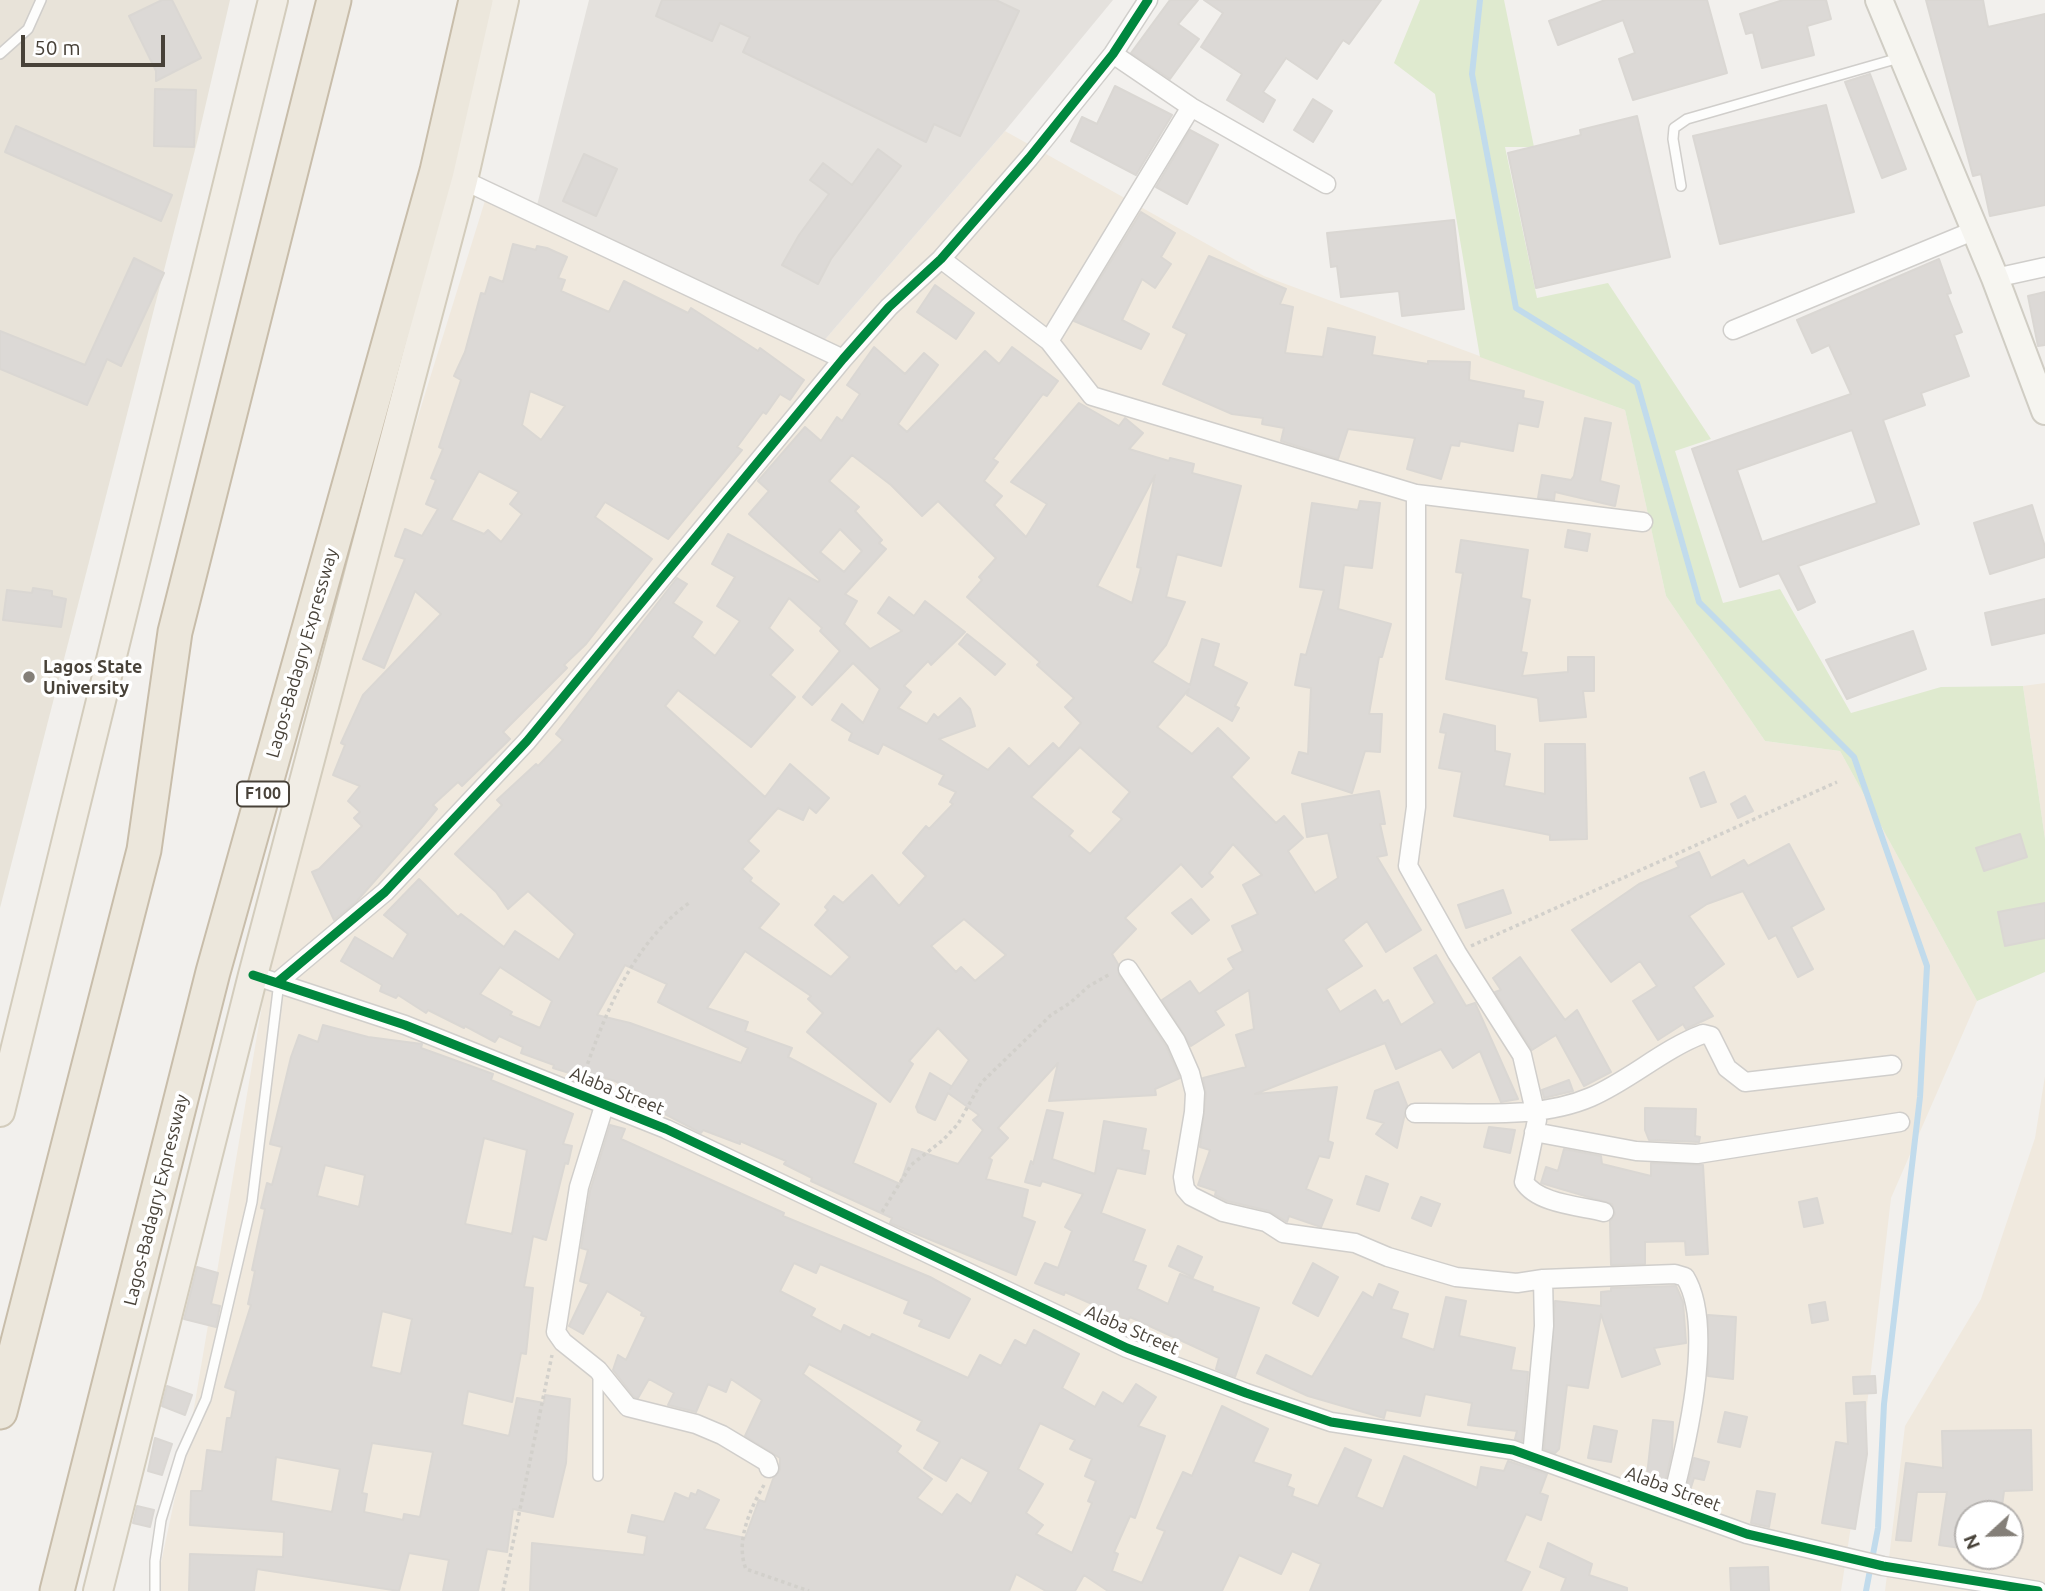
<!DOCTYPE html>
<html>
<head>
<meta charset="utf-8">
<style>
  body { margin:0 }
  #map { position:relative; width:2045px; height:1591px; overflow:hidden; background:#f2f0ed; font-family:Ubuntu,sans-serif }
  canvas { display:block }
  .north { position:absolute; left:1954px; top:1500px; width:70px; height:70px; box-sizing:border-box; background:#fff; border:2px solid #b6b3b0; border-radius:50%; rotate:248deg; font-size:19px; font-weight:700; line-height:28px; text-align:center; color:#484239 }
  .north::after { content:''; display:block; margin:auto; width:24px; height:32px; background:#847f78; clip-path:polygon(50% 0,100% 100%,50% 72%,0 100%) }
  .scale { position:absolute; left:21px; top:35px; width:144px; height:32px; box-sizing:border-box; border:4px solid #484239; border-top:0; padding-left:9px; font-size:21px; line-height:24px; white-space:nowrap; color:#484239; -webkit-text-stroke:5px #fff; paint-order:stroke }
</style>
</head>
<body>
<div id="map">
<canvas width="2045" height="1591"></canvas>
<div class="north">N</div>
<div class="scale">50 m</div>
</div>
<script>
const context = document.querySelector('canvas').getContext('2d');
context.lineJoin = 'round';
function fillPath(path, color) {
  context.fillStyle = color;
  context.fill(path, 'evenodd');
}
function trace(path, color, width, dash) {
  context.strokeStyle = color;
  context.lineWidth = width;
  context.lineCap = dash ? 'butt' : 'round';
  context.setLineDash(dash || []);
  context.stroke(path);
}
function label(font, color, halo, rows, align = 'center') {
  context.font = font + ' Ubuntu,sans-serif';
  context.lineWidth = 7;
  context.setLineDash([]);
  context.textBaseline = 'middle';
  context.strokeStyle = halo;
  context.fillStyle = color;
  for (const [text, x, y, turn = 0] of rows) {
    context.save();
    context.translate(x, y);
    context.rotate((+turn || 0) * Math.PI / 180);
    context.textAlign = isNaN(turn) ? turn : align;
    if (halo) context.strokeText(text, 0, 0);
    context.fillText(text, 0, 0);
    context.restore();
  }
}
fillPath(new Path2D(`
  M1005 131 1264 276 1625 410 1666 596 1765 741 1840 751 1977 1001 1891 1198 1859 1474 1841 1591H155L194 1408 279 905 345 652 488 191 816 350Z
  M2045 683V839L2023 686Z
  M2045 1076V1591H1885L1905 1426 1981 1299 2035 1138ZM1968 1514H2010V1556H1968Z`), '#f0e9de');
fillPath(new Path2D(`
  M589 0H1113L1005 131 816 350 535 213Z`), '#e4e1dd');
fillPath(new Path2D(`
  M0 0H230L197 142 0 908Z`), '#e8e3d9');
fillPath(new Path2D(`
  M1420 0H1504L1534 147H1505L1537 298 1608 283 1711 439 1675 451 1723 603 1780 589 1851 713 1941 687 2023 686 2045 839V972L1977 1001 1840 751 1765 741 1666 596 1625 410 1480 357 1435 94 1394 63Z`), '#dfeacf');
trace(new Path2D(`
  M1480 0 1472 74 1516 308 1637 383 1699 602 1854 757 1927 966 1920 1097 1884 1404 1878 1528 1866 1591`), '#c1dbec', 6);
const building = new Path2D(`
  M162 0H172L201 58 156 81V71L129 16Z
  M662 0H996L1019 11 960 136 934 124 926 142 743 52 750 37 720 23 712 41 656 16Z
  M1170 0H1198L1178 24 1199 39 1170 79 1131 53Z
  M1204 0H1381L1349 44 1343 40 1317 79 1286 58 1263 92 1275 100 1263 122 1227 100 1242 74 1201 47 1223 13Z
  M1605 0H1707L1727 73 1633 100 1619 59 1635 53 1623 20 1558 45 1549 21Z
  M1783 0H1826L1831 19 1807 26 1814 55 1762 68 1753 32 1746 34 1740 14Z
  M1926 0H1983L1988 27 2045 14V205L1990 216 1981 174 1973 176Z
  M1870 74 1906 169 1882 178 1845 82Z
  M1115 86 1172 115 1136 175 1071 141 1082 117 1097 124Z
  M155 89 196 90 194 147 154 146Z
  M1313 99 1332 111 1313 142 1294 130Z
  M1826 105 1854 212 1720 244 1693 136Z
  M1637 116 1670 257 1536 288 1508 153 1581 135 1580 130Z
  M16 126 172 195 161 221 5 152Z
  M1190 130 1218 145 1187 204 1156 187Z
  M878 149 901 166 831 259 818 284 782 265 799 235 829 194 810 180 823 163 852 185Z
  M584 154 617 169 596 216 563 201Z
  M1141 212 1175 233 1161 257 1171 264 1155 288 1142 279 1122 320 1149 334 1141 349 1074 321Z
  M1454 220 1464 309 1402 316 1399 291 1341 297 1337 266 1331 267 1327 233Z
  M513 244 536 250 537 246 547 248 567 257 558 278 565 280 561 291 609 312 624 281 688 313 691 308 758 351 760 348 804 380 790 400 780 394 766 414 763 412 737 447 742 450 668 539 605 502 595 517 652 559 586 644 564 665 567 668 503 732 510 739 462 786 458 782 433 805 437 809 423 826 356 902 334 920 312 872 319 869 362 826 354 818 360 812 348 801 360 786 333 775 345 745 341 743 363 695 441 614 415 591 384 668 363 659 405 559 395 556 405 529 422 536 438 509 426 504 436 480 431 478 443 449 439 447 461 380 454 376 465 352 481 293 485 294 490 277 503 282ZM530 391 565 406 541 440 522 425ZM479 471 519 492 510 504 522 514 501 542 488 530 484 534 451 520Z
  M1209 256 1286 289 1280 304 1293 307 1285 353 1323 357 1328 328 1375 337 1372 355 1428 364V361L1470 362 1469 380 1524 391 1523 398 1543 402 1538 427 1518 423 1513 451 1460 441 1459 446 1451 445 1441 479 1407 469 1415 438 1348 429 1338 459 1281 441 1284 428 1262 424 1263 418 1232 414 1163 384 1187 334 1173 327Z
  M134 258 164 273 121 366 107 359 87 405 0 369V331L85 365Z
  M1939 259 1951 293 1947 294 1962 332 1954 335 1969 376 1921 393 1925 405 1883 420 1919 524 1798 566 1815 602 1798 610 1779 573 1740 587 1692 449 1851 394 1829 345 1812 353 1797 320ZM1852 430 1877 503 1762 542 1737 470Z
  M935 285 974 313 956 339 917 312Z
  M2045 292V345L2038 346 2028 296Z
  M874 347 905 374 924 353 938 365 898 424 907 432 985 351 999 364 1012 347 1058 381 1047 396 1043 394 993 459 998 462 984 481 1002 496 994 505 1026 537 1047 504 1011 482 1079 403 1119 426 1125 418 1143 433 1129 449 1169 461 1170 458 1194 464 1192 473 1241 486 1221 566 1177 554 1166 597 1185 602 1166 645 1152 662 1190 685 1202 639 1219 644 1213 666 1247 683 1235 706 1239 708 1232 721 1187 695 1189 689 1157 727 1192 754 1218 728 1249 758 1231 777 1276 823 1284 816 1303 838 1288 851 1315 893 1338 878 1328 833 1307 837 1302 804 1379 791 1385 824H1380L1387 855 1377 857 1421 930 1386 952 1367 921 1343 940 1362 966 1326 989 1340 1012 1375 990 1383 1003 1388 1000 1401 1025 1435 1003 1414 968 1436 955 1466 1006 1475 1003 1518 1099 1501 1102 1480 1051 1453 1068 1441 1049 1396 1069 1385 1043 1255 1094 1337 1087 1328 1141 1333 1143 1329 1158 1319 1156 1306 1189 1332 1200 1321 1227 1289 1216 1287 1222 1269 1211 1227 1201 1215 1195 1216 1191 1198 1185 1210 1150 1200 1147 1206 1094 1203 1078 1246 1067 1236 1035 1254 1029 1249 990 1215 1011 1224 1025 1191 1046 1162 1000 1190 981 1199 994 1234 969 1228 959 1243 951 1232 926 1258 914 1243 885 1262 875 1233 844 1209 873 1213 877 1202 887 1181 864 1125 918 1136 929 1112 954 1118 964 1119 975 1166 1046 1180 1078 1155 1089 1156 1095 1049 1101 1058 1063 998 1128 1008 1138 989 1158 992 1160 986 1179 1028 1190 1022 1217 1035 1222 1016 1275 890 1223 892 1218 811 1181 812 1178 784 1164 786 1161 740 1141V1144L703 1130 701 1133 661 1112 660 1114 624 1100 630 1089 615 1081 578 1069 576 1075 553 1068 554 1065 521 1053 523 1047 499 1036 495 1042 465 1026 464 1028 428 1010 426 1013 398 995 396 998 380 991 382 985 341 961 355 937 393 959 408 934 384 915 419 879 458 917 461 914 504 947 515 931 559 960 575 934 528 891 508 909 496 892 455 854 502 805 497 800 536 764 538 766 563 740 556 734 677 578 687 584 673 603 702 622 692 637 715 656 740 621 717 606 735 577 712 564 728 534 818 582 820 580 749 514 769 491 758 481 805 427 821 441 837 417 842 421 860 394 847 385ZM852 455 891 485 922 516 938 501 996 558 979 577 982 580 967 597 1040 662 1037 665 1074 698 1065 707 1081 723 1059 749 1053 743 1029 767 1009 748 988 770 939 739 975 726 970 709 960 698 938 718 934 714 927 724 898 708 911 692 904 686 928 661 931 665 965 632 925 601 914 616 889 597 878 613 902 631 870 649 844 624 857 601 845 594 886 549 879 543 882 540 855 511 859 507 829 481ZM1155 475 1137 567 1141 568 1132 603 1097 586ZM840 529 862 551 844 572 820 552ZM789 598 822 628 820 631 840 651 803 697 812 705 853 663 880 689 863 723 842 704 832 720 852 733 849 740 878 754 883 744 944 775 939 784 956 792 950 802 953 804 929 829 926 826 903 853 926 876 899 906 872 875 843 903 834 896 825 907 828 910 815 925 850 957 831 977 759 928 779 904 750 881 752 878 742 869 759 851 748 841 778 808 803 820 809 807 816 813 829 798 790 764 765 797 665 706 678 690 751 747 795 697 770 675 793 650 769 628ZM1080 747 1130 792 1113 812 1122 819 1090 854 1069 836 1073 831 1031 797ZM964 919 1006 955 975 981 961 967 956 972 931 946ZM745 951 811 996 808 999 823 1013 807 1032 890 1102 913 1064 909 1061 938 1028 969 1060 950 1089 951 1086 930 1073 916 1107 918 1112 935 1120 948 1093 979 1115 973 1120 983 1130 958 1164 912 1149 900 1184 853 1163 876 1104 788 1057 792 1048 745 1031 748 1022 707 1008ZM625 965 667 984 658 1002 748 1048 741 1063 630 1023 597 1015ZM500 967 552 1001 540 1028 510 1015 512 1012 480 994Z
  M1585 418 1611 423 1600 481 1619 486 1615 506 1555 492 1554 500 1538 498 1542 475 1571 480 1574 476Z
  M1360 501 1380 503 1372 568 1344 565 1338 609 1391 624 1382 657H1379L1369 714H1382L1380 752 1365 751 1352 793 1292 773 1299 752 1308 754 1311 688 1295 685 1301 654 1306 655 1324 590 1300 587 1312 503 1358 510Z
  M2032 505 2045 547V557L1990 574 1974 523Z
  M1568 530 1590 534 1587 551 1565 547Z
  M1461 540 1528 550 1521 598 1530 600 1521 652 1527 653 1522 676 1568 672V657H1594V691H1583L1586 717 1540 721 1538 698 1446 679 1463 573 1456 572Z
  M33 588 52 591V596L66 599 61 627 3 620 7 590 32 593Z
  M2045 599V633L1992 645 1985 613Z
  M1913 631 1926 669 1847 699 1826 660Z
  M967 634 1005 664 995 675 959 644Z
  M1444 714 1495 726V751L1510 754 1504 786 1545 794V744H1585L1587 839 1550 840V835L1454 816 1462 772 1439 768 1446 733 1440 732Z
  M1704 772 1716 802 1701 807 1690 778Z
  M1745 796 1753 811 1738 818 1731 804Z
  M2020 834 2027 857 1984 871 1976 848Z
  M1789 844 1824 909 1791 927 1813 969 1798 977 1776 935 1769 939 1743 891 1707 904 1689 916 1724 964 1693 987 1713 1016 1686 1029 1683 1024 1658 1040 1633 1001 1657 986 1640 961 1611 982 1572 930 1639 884 1679 867 1676 862 1699 852 1711 878 1744 860 1748 866Z
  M1503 890 1511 913 1466 928 1458 905Z
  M1191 899 1209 920 1192 934 1172 913Z
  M2045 903V938L2005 946 1998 912Z
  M1520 957 1565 1020 1577 1010 1611 1072 1584 1086 1556 1035 1532 1050 1495 992 1501 990 1493 978Z
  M323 1025 368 1037 422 1044 421 1048 493 1074 491 1080 573 1114 563 1144 572 1146 568 1164 565 1163 546 1240 533 1236 524 1287 533 1288 526 1354 521 1353 512 1402 468 1391 462 1425 509 1436 517 1398 544 1403 545 1395 570 1399 566 1463 553 1517 513 1509 507 1552 487 1549 478 1591H443L449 1560 409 1553 399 1591 257 1569 254 1591H189L190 1554 283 1557 284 1532 190 1525 191 1491H202L207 1450 222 1452 227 1418H231L236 1391 225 1387 251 1305 248 1304 255 1271 252 1270 265 1209 261 1208 267 1183 272 1185 282 1147 270 1144 291 1057 299 1035 318 1042ZM484 1138 527 1150 512 1234 465 1224ZM325 1165 365 1175 359 1207 317 1196ZM382 1311 412 1319 401 1374 371 1367ZM372 1443 433 1452 420 1517 404 1514 403 1520 364 1512 367 1494 362 1493ZM276 1457 340 1469 332 1512 271 1501Z
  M1569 1080 1573 1091 1544 1098 1542 1090Z
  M1398 1082 1407 1105 1397 1148 1376 1134 1384 1123 1367 1118 1375 1091Z
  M1645 1108 1696 1109 1695 1136 1700 1137 1699 1142 1649 1140 1645 1130Z
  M1047 1110 1063 1113 1052 1159 1095 1174 1104 1121 1146 1129 1142 1150 1149 1151 1145 1174 1117 1168 1101 1213 1145 1230 1133 1261 1146 1266 1137 1289 1168 1304 1180 1274 1213 1287 1212 1291 1259 1308 1235 1377 1216 1369 1219 1358 1130 1317 1128 1320 1065 1292 1064 1295 1035 1283 1045 1263 1058 1268 1072 1231 1065 1227 1083 1194 1042 1181 1040 1186 1025 1182 1031 1161 1033 1164Z
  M610 1125 625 1129 621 1139 784 1213 783 1216 930 1277 970 1299 949 1338 919 1326 922 1320 904 1313 909 1301 820 1264 816 1273 794 1263 780 1291 815 1309 811 1316 841 1332 844 1325 870 1338 872 1334 968 1378 980 1355 1001 1366 1015 1340 1026 1346 1034 1330 1079 1354 1062 1388 1095 1407 1103 1392 1123 1404 1136 1384 1156 1397 1138 1426 1165 1436 1135 1518 1130 1516 1114 1552 1118 1554 1112 1571 1142 1583 1165 1531 1157 1528 1183 1472 1192 1476 1222 1406 1268 1429 1253 1462 1291 1475 1287 1486 1294 1489 1292 1496 1318 1506 1345 1448 1371 1460 1356 1497 1383 1509 1404 1456 1477 1488 1481 1467 1504 1471 1508 1461 1547 1474 1540 1493 1548 1496 1541 1520 1526 1514 1505 1561 1530 1572 1521 1591H1310L1321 1564 1292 1551 1281 1574 1239 1555 1222 1591H1108L1084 1575 1075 1591H1046L1016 1574 1009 1591H530L532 1543 644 1555 647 1536 628 1532 632 1515 664 1522 675 1493 689 1499 691 1493 696 1495 698 1490 719 1500 704 1529 745 1538 759 1500 765 1502 773 1479 780 1470V1458L745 1436 762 1400 731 1379 726 1392 708 1384 696 1412 668 1405 674 1393 649 1379 638 1398 634 1397 613 1370 618 1355 626 1360 646 1317 641 1315 642 1312 607 1291 583 1334 569 1326 589 1284 580 1281 588 1250 581 1248 590 1191ZM809 1364 922 1421 917 1430 940 1442 924 1468 946 1481 961 1457 989 1472 971 1504 957 1494 942 1515 917 1498 932 1479 897 1452 901 1446 803 1374ZM1040 1423 1075 1440 1070 1449 1092 1459 1085 1476 1096 1481 1088 1501 1092 1503 1072 1553 1036 1534 1043 1525 1026 1513 1043 1484 1018 1469Z
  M1489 1127 1515 1130 1510 1153 1484 1147Z
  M1564 1149 1601 1156 1602 1164 1651 1176V1163L1703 1165 1708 1254 1686 1255 1685 1241 1645 1242V1264L1611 1265 1610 1221 1615 1214 1612 1204 1541 1183 1546 1167 1558 1171Z
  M1366 1176 1388 1184 1379 1211 1357 1204Z
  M1421 1197 1440 1204 1431 1226 1412 1218Z
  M1817 1198 1823 1223 1804 1227 1799 1202Z
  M1178 1246 1202 1257 1193 1277 1169 1266Z
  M1313 1263 1338 1277 1318 1316 1293 1303Z
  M197 1267 218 1273 211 1304 220 1306 216 1327 184 1319Z
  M1379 1284 1398 1292 1391 1309 1408 1314 1401 1338 1434 1350 1446 1297 1466 1301 1459 1336 1515 1348 1511 1370 1528 1372 1522 1441 1515 1439 1517 1431 1468 1425 1472 1403 1425 1394 1420 1416 1386 1410 1384 1418 1308 1396 1257 1373 1266 1355 1312 1377 1363 1292 1373 1298Z
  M1676 1286 1683 1302 1686 1343 1654 1348 1660 1364 1622 1377 1601 1314 1588 1388 1567 1385 1559 1449 1555 1453 1544 1449 1555 1301 1601 1306V1292L1611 1291V1288Z
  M1825 1302 1828 1320 1812 1323 1809 1305Z
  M1708 1315 1736 1317 1733 1379 1708 1376Z
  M1875 1376 1876 1393 1854 1394 1853 1377Z
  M167 1386 192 1395 185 1415 162 1406Z
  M1865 1402 1867 1454 1855 1529 1822 1523 1836 1442 1848 1444 1846 1403Z
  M1725 1412 1747 1417 1740 1447 1718 1442Z
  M1653 1420 1673 1422 1672 1452 1664 1487 1646 1485Z
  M1594 1426 1617 1431 1611 1462 1588 1458Z
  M2031 1430 2032 1490 2004 1491 2001 1514H1968V1549L1939 1545 1947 1492H1917L1911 1541 1896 1540 1906 1463 1943 1468 1942 1431Z
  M155 1438 172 1444 162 1475 148 1471Z
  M1694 1458 1709 1462 1704 1480 1694 1478 1687 1500 1684 1499Z
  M1757 1491 1775 1494 1769 1527 1751 1523Z
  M137 1506 154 1510 150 1527 133 1523Z
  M1548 1543 1592 1564 1589 1575 1627 1588V1591H1561L1566 1578 1540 1567Z
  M1768 1567 1769 1591H1731L1730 1568Z`);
fillPath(building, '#dcd9d6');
trace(building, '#dad7d3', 2);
const lane = new Path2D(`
  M0 54 28 29 41 0
  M1681 186 1673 139 1674 128 1687 119 1899 58
  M598 1476V1373
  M155 1591V1561L161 1520 181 1454 206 1399 252 1202 279 982`);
const street = new Path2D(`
  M1113 54 1191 107 1326 184
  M463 180 843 359
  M941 259 1049 341 1092 396 1416 494 1643 522
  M1995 278 2045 267
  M1733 330 1973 231
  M1049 341 1191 107
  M1416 494V807L1408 866 1457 953 1522 1055 1537 1120 1524 1182C1538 1204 1581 1206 1604 1212
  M1128 969 1176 1041 1190 1073 1195 1093 1194 1112 1183 1177 1185 1189 1191 1196 1223 1212 1266 1222 1283 1233 1355 1243 1388 1257 1456 1277 1517 1283 1543 1279 1675 1274 1685 1277C1716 1327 1685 1450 1671 1505
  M253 975 405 1025 666 1129 1127 1348 1246 1393 1331 1422 1513 1450 1747 1534 1883 1566 2038 1591
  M279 981 385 892 527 741 843 359 889 307 941 259 1029 158 1113 54 1148 0
  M605 1103 579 1187 556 1332 563 1342 598 1370 628 1407 696 1424 722 1435 767 1462 769 1468
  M1415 1113C1472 1112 1538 1120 1591 1097 1630 1080 1663 1049 1703 1034L1711 1036 1727 1068 1745 1082 1892 1065
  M1534 1132 1636 1151 1697 1154 1900 1122
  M1532 1456 1544 1326 1543 1279`);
const secondary = new Path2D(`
  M1879 0 1995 278 2045 411`);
const primary = new Path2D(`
  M0 1112 273 0
  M98 1591 253 975 463 180 504 0`);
const highway = new Path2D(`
  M0 1412 144 850 175 632 334 0
  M57 1591 213 972 437 171 476 0`);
trace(lane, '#d0cecb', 12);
trace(street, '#d0cecb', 21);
trace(secondary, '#d0cdc4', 30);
trace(primary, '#d3ccbc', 32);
trace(highway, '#c8bdaa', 37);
trace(new Path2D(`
  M1471 946 1837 782
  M583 1077C605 1013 633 943 689 903
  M882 1212 911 1165 943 1140 958 1124 981 1083 1051 1015 1070 1003 1089 986 1110 974
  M764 1485C750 1509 735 1542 746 1569L809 1591
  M503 1591 552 1355`), '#d2d0cb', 3.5, [3.5, 3.5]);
trace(lane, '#fdfdfc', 9);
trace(street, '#fdfdfc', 18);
trace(secondary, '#f6f5f0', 26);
trace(primary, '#f1ede5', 28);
trace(highway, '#ece7dc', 33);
trace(new Path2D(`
  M253 975 405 1025 666 1129 1127 1348 1246 1393 1331 1422 1513 1450 1747 1534 1883 1566 2038 1591
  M279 981 385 892 527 741 843 359 889 307 941 259 1029 158 1113 54 1148 0`), '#00873e', 9);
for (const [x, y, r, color] of [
  [29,677,7,"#847f78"]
]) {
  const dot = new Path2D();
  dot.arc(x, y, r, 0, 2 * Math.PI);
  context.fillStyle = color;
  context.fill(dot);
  trace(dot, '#fff', 2.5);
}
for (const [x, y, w] of [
  [263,794,52]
]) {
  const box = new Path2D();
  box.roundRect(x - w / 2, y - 12.5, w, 25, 5);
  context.fillStyle = '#fff';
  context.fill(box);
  trace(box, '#484239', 2);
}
label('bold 16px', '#484239', null, [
  ["F100",263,794]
]);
label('18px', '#484239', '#fff', [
  ["Lagos-Badagry Expressway",302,653,-74],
  ["Alaba Street",617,1091,22],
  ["Lagos-Badagry Expressway",156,1200,-76],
  ["Alaba Street",1132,1330,23],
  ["Alaba Street",1673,1489,20]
]);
label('bold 18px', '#484239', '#fff', [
  ["Lagos State",43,667],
  ["University",43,688]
], 'left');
</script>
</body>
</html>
